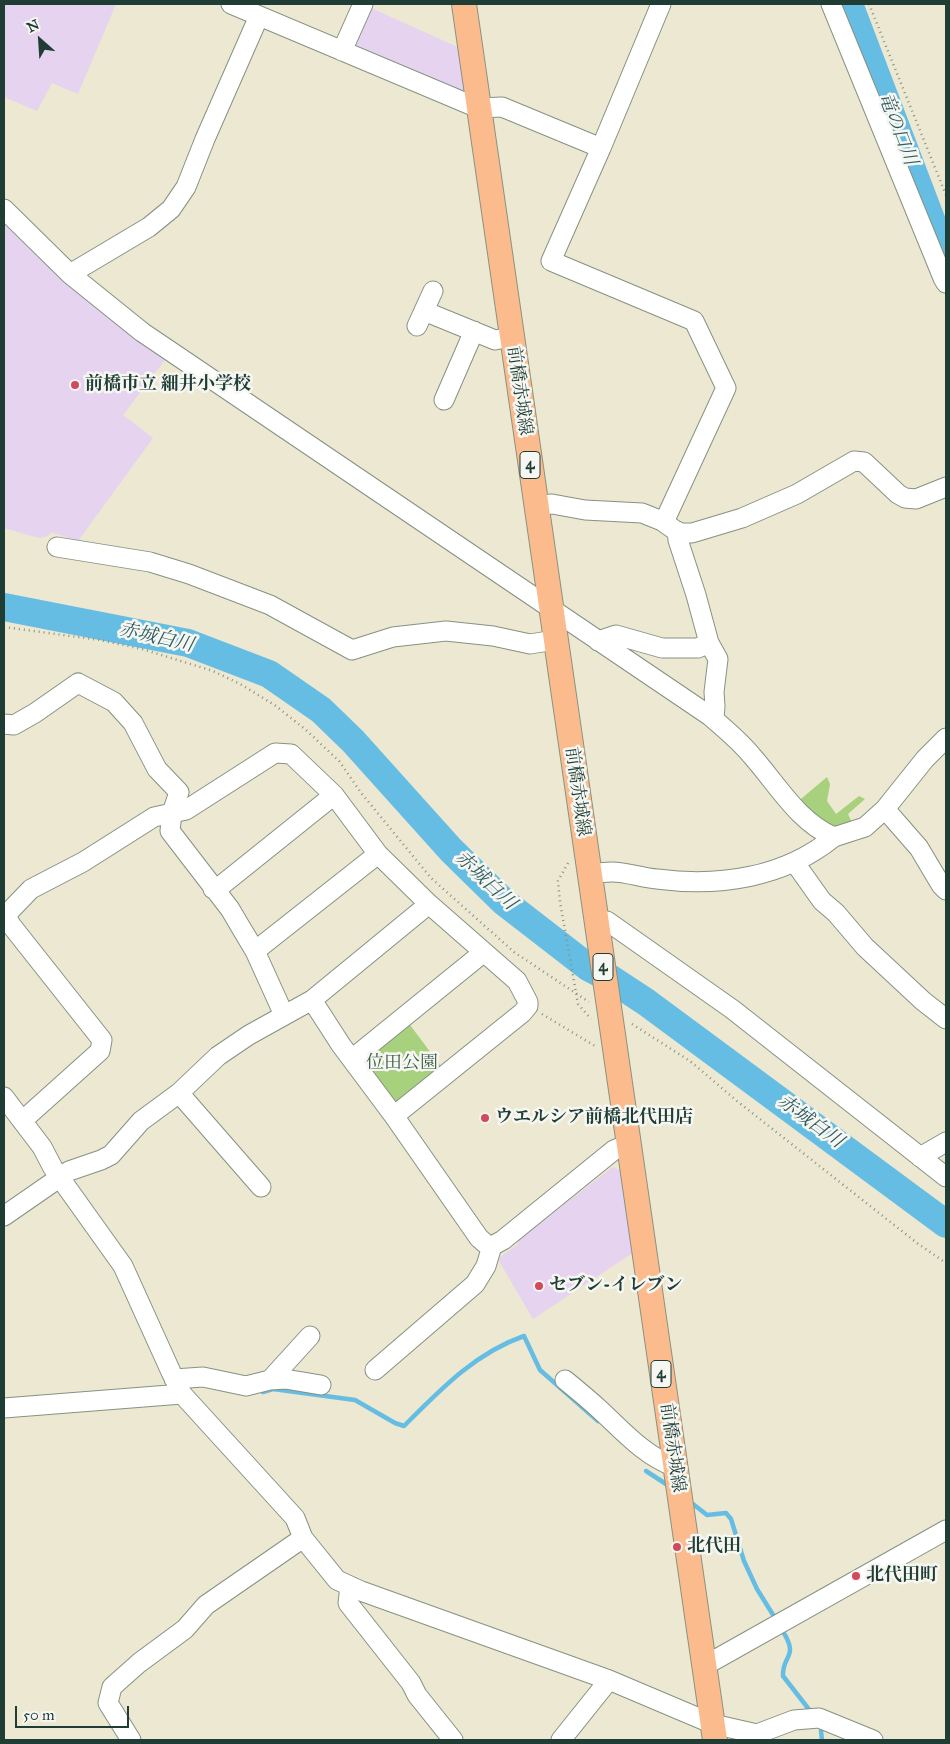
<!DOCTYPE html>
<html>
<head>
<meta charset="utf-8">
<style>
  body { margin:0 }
  #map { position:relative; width:950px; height:1744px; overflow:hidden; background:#ece8d1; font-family:"IM FELL Great Primer",serif }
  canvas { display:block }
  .frame { position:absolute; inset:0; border:5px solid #1f3d34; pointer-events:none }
  .north { position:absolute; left:15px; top:15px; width:50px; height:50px; -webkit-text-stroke:4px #f6f6f2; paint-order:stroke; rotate:334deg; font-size:14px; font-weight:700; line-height:20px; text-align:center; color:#1f3d34 }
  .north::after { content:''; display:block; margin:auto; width:18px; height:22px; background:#1f3d34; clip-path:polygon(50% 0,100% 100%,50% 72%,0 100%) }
  .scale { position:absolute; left:15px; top:1706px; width:114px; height:22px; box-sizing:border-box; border:2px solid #1f3d34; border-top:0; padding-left:6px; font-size:15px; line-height:18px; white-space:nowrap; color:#1f3d34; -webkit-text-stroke:4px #f6f6f2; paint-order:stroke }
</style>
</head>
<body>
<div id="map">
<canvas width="950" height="1744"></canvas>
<div class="frame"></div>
<div class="north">N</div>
<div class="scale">50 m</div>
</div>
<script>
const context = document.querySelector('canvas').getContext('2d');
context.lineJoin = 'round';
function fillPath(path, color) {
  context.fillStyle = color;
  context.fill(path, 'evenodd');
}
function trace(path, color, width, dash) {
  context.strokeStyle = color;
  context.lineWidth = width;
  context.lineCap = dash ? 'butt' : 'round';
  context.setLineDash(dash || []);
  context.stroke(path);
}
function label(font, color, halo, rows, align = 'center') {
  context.font = font + ' "IM FELL Great Primer","Noto Serif JP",serif';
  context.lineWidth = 5;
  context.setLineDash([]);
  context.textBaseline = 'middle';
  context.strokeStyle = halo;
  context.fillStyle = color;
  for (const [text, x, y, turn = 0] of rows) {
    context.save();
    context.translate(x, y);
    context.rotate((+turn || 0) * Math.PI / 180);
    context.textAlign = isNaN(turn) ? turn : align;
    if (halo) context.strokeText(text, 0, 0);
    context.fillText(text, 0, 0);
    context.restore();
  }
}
fillPath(new Path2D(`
  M4 4H116L78 94 52 83 37 111 4 97Z
  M369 7 462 49 469 101 350 51Z
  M4 217 168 356 123 415 153 438 78 541 51 532 48 536 39 538 4 528Z
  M613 1167 620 1170 634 1252 533 1319 499 1261 500 1257 517 1245 519 1239Z`), '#e5d3f0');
fillPath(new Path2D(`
  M827 777 830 784 827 801 836 814 859 796 865 799 848 814 854 827 831 829 795 804Z
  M407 1021 443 1069 397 1102 392 1101 366 1064 365 1059Z`), '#a7d17d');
trace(new Path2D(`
  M263 1392 273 1389 355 1400 395 1423 404 1426C440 1390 475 1353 524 1336L540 1370 598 1421
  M646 1471 666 1484
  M693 1504 707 1515 726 1513 731 1519 744 1561 757 1589 775 1618
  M782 1630C800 1658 782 1654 783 1676L811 1712
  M821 1731 822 1740`), '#66bde3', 4.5);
trace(new Path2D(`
  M849 4 937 235 946 255
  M4 607 188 643 269 674 321 710 353 741 451 850 504 902 588 967 611 979 646 1002 946 1224`), '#66bde3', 28);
const minor = new Path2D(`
  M231 4 478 108 502 107 601 148 661 4
  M831 4 943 278 946 283
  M342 51 363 4
  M601 148 551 261 694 321 726 388 664 522
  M4 209 70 274 142 332 710 716C724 728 740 741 752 756 777 784 798 822 834 837L865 827 885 809 925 759 946 738
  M70 274 149 227 171 209 186 187 205 139 259 16
  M424 311 495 340 511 337
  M417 326 433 291
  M444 400 474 331
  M535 506 552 504 585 510 642 513 662 521 679 533H692L742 518 797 494 854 461 864 462 898 494 905 498 916 499 946 487
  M677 531 678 540 696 595 709 643 718 659 714 692 715 706 714 719
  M57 547 150 562 189 574 270 605 352 650 393 637 446 631 493 636 530 644 555 640
  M598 641 616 635 662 648H698L709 643
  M4 724 14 725 35 713 78 683 114 702 133 723 157 769 179 792 172 813 170 831 230 909 240 926 255 951 284 1015
  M885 809 919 848 941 885 946 890
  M795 863 822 901 836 913 865 947 923 1001 946 1019
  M589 874C597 873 604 872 612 872 627 872 642 878 657 879 719 887 784 878 834 837
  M213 889 223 884 334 795
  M6 915 11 925 102 1040 100 1051 22 1121
  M4 917 31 889 83 862 154 817 186 810 275 753 291 754 334 795 378 854 429 904
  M596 919 607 921 732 1009 946 1177
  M255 951 378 854
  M312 1000 341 1045 394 1116 479 1238 486 1244 492 1246 503 1240 614 1150 628 1144
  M352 1059 484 952
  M179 1093 261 1187
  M4 1097 42 1147 53 1168 123 1266 171 1372 182 1394 295 1518 303 1538 337 1580 361 1591 609 1680 713 1724 757 1734 794 1720 819 1718 873 1740
  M920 1157 946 1142
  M4 1216 69 1171 101 1160 111 1155 141 1121 179 1093 218 1056 249 1035 312 1000 429 904 517 981 528 1002V1006L522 1013 394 1116
  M375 1370 475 1284 486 1266 492 1246
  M174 1379 203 1377 246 1386 270 1380 310 1336
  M270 1380 285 1379 321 1385
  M565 1380C576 1389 587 1398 598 1408 621 1429 644 1456 675 1467
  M4 1408 182 1394
  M350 1586 348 1603 411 1683 417 1695 453 1740
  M704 1666 946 1530
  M131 1740 108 1703 112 1687 139 1663 185 1629 206 1605 303 1538
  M561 1740 609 1680`);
const major = new Path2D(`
  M464 4 715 1740`);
trace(minor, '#869282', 21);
trace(major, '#869282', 26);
trace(new Path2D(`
  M869 4 946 195
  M4 627 100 640 142 649 213 671 242 685 276 706 306 730 339 761 362 794 431 878 514 952 589 1002
  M568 863 558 881 560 902 578 1004 591 1019
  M542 1014 595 1046
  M632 1024 690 1061 737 1101 917 1243 946 1263`), '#869282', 2.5, [1, 4]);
trace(minor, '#fff', 19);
trace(major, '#fbbb8d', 24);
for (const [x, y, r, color] of [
  [75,385,5,"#d1495b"],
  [485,1118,5,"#d1495b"],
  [539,1286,5,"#d1495b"],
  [677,1547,5,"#d1495b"],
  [856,1576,5,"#d1495b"]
]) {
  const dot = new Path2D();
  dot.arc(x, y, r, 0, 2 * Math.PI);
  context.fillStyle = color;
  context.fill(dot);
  trace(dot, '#f6f6f2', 2);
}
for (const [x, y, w] of [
  [530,465,20],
  [603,967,20],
  [661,1374,20]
]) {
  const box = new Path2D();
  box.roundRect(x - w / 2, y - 13.5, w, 27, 4);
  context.fillStyle = '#f6f6f2';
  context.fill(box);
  trace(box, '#1f3d34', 1);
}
label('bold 16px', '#1f3d34', null, [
  ["4",530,465],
  ["4",603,967],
  ["4",661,1374]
]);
label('bold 18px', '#1f3d34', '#f6f6f2', [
  ["前橋市立 細井小学校",85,385],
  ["ウエルシア前橋北代田店",495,1118],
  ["セブン-イレブン",549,1286],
  ["北代田",687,1547],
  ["北代田町",866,1576]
], 'left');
label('18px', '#1f3d34', '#f6f6f2', [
  ["前橋赤城線",519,391,82],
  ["前橋赤城線",577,792,82],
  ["前橋赤城線",672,1448,82]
]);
label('18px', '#3a5b43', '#f6f6f2', [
  ["位田公園",402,1064]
]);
label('italic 19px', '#315d60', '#f6f6f2', [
  ["竜の口川",897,129,69],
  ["赤城白川",156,638,13],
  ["赤城白川",485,881,43],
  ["赤城白川",810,1122,36]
]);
</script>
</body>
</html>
